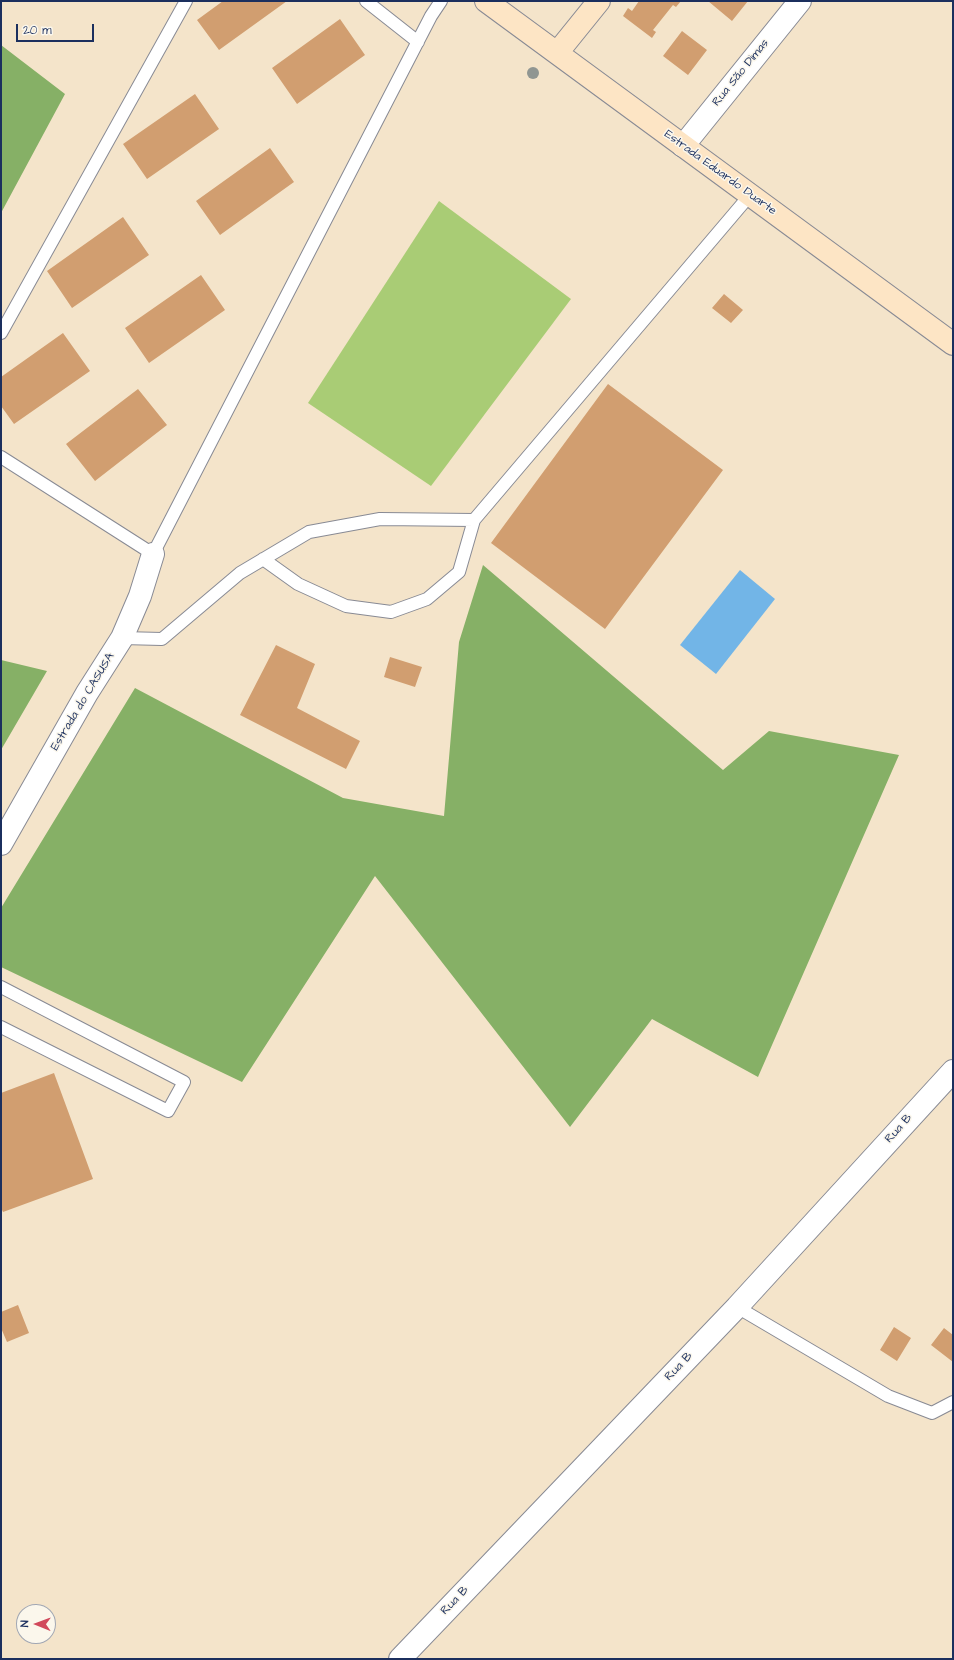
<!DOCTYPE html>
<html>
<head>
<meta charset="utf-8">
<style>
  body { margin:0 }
  #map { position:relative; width:954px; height:1660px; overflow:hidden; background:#f4e4ca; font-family:"Architects Daughter",sans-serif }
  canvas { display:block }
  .frame { position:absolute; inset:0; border:2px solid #1b2f5e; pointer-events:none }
  .north { position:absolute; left:16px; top:1604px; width:40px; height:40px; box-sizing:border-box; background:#fbf7ec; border:1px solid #a1a7b3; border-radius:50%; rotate:271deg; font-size:11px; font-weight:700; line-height:16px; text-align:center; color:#1b2f5e }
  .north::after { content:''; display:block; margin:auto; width:14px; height:18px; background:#d1495b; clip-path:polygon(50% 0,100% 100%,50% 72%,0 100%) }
  .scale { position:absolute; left:16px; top:24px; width:78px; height:18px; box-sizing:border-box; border:2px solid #1b2f5e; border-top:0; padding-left:5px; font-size:12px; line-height:14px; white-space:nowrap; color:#1b2f5e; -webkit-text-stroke:3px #fbf7ec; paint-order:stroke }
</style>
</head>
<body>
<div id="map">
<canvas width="954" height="1660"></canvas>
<div class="frame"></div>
<div class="north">N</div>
<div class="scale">20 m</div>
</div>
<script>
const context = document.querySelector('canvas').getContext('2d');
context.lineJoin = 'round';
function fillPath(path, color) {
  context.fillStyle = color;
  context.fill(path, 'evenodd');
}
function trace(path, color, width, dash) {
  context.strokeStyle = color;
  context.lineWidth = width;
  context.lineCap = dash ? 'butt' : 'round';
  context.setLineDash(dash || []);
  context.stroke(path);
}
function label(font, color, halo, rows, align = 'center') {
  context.font = font + ' "Architects Daughter",sans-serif';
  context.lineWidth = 3;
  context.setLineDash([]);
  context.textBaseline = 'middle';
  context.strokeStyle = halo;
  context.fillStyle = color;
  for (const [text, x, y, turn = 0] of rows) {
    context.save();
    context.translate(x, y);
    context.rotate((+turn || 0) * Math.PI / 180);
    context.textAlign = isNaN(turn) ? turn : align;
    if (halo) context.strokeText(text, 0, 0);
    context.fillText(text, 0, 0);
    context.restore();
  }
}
fillPath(new Path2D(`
  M439 201 571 299 431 486 308 403Z`), '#a9cc75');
fillPath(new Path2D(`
  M1 45 65 94 1 213Z
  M483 565 723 770 769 731 899 755 758 1077 652 1019 570 1127 375 876 242 1082 1 967V908L135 688 343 798 444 816 459 642Z
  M1 660 47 671 1 750Z`), '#86b066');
fillPath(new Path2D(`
  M740 570 775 599 716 674 680 645Z`), '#72b5e7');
fillPath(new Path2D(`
  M223 1H287L219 50 197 20Z
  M639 1H681L676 7 673 5 653 30 656 32 652 38 623 16 628 8 632 11Z
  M708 1H748L732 21Z
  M340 19 365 55 297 104 272 68Z
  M682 31 707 50 688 75 663 56Z
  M195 94 219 129 147 179 123 144Z
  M270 148 294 182 220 235 196 201Z
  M123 217 149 255 72 308 47 271Z
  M201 275 225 310 149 363 125 328Z
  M724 294 743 310 731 323 712 308Z
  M63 333 90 371 14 424 1 406V377Z
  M608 384 723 470 605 629 491 543Z
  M138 389 167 425 95 481 66 444Z
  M276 645 315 664 297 708 360 741 346 769 240 715Z
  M390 657 422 667 415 687 384 677Z
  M54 1073 93 1179 3 1212 1 1208V1093Z
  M18 1305 29 1333 7 1342 1 1328V1312Z
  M894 1327 911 1338 897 1361 880 1350Z
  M944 1328 953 1335V1362L931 1345Z`), '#d19e70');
const lane = new Path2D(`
  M366 1 418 42
  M1 333 186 1
  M1 457 153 554 431 16 441 1
  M263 559 298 584 346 606 391 612 427 599 459 572 474 520
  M122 638 162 639 240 573 309 532 380 519 474 520 750 195
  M1 987 184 1082 168 1111 1 1027
  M737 1307 888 1396 932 1413 953 1402`);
const street = new Path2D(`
  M683 146 800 1
  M1 844 87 693 122 638 140 596 153 554
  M400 1659 737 1307 953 1071`);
const secondary = new Path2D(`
  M486 1 953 344
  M557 53 599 1`);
trace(lane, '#888a94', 14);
trace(street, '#888a94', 24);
trace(secondary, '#888a94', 24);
trace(lane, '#fff', 12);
trace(street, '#fff', 22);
trace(secondary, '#fde5c5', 22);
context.fillStyle = '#909692';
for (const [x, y] of [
  [533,73]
]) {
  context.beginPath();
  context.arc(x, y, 6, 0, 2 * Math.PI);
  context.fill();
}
label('12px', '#1b2f5e', '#fbf7ec', [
  ["Rua São Dimas",741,73,-51],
  ["Estrada Eduardo Duarte",720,173,36],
  ["Estrada do CASUSA",83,702,-59],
  ["Rua B",899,1129,-48],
  ["Rua B",679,1367,-46],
  ["Rua B",455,1601,-46]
]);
</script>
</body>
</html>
